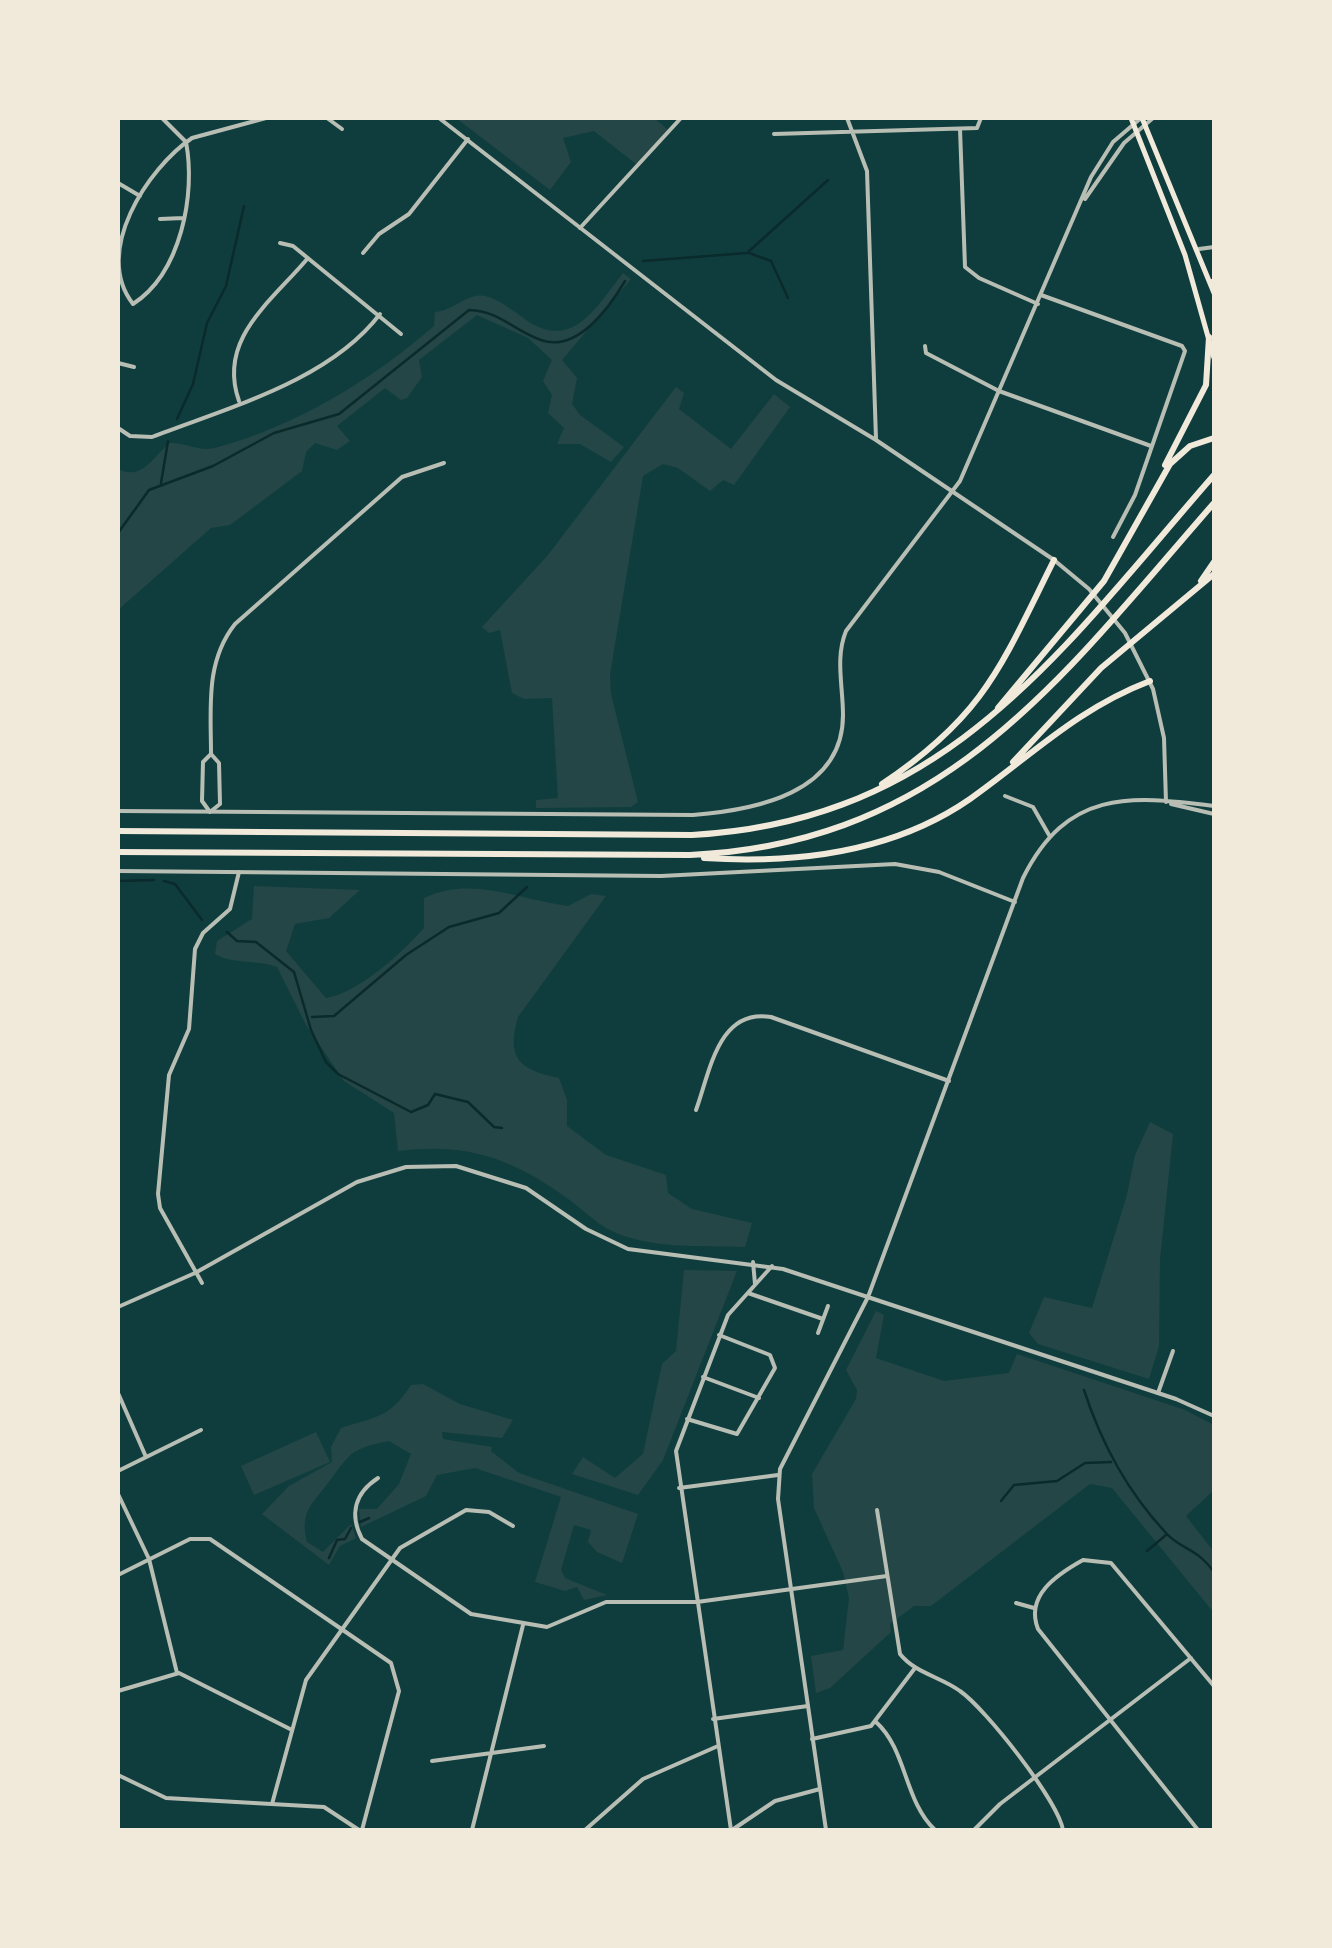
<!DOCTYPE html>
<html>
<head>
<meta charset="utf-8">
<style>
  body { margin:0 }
  #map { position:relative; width:1332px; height:1948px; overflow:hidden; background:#0f3d3e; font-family:Rubik,sans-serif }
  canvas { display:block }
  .frame { position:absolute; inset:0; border:120px solid #f1e9da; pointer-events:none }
</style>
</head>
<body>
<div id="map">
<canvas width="1332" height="1948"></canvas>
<div class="frame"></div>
</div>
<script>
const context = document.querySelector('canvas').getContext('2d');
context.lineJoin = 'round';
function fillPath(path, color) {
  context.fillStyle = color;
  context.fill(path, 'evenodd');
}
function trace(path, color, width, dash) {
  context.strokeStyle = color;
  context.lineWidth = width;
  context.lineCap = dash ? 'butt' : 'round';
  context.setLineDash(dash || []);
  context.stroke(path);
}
fillPath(new Path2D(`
  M456 118H654L668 130 636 164 594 131 563 138 571 162 550 190Z
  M623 273 631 279 562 360 577 378 572 404 580 415 624 447 611 462 580 444H557L564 428 548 413 552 395 543 381 552 360 528 338 477 315 419 360 422 377 407 398 401 400 385 388 337 426 350 441 337 450 315 443 306 452 302 471 230 525 211 528 118 610V469C143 481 152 457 170 443 186 442 197 452 215 448 296 426 372 380 434 326L435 312C453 311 468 292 485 296 499 299 515 312 526 320 573 352 596 307 623 273Z
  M676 387 684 393 679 409 731 449 774 394 790 407 734 485 723 480 710 491 678 468 663 464 643 476 610 674 611 694 638 802 631 807 536 808V800L558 798 552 698 524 699 512 693 500 630 489 633 482 627 548 555Z
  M254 886 360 890 329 918 295 924 286 951 326 998C357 994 403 952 424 928V898C471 875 521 900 568 906L591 894 606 896 518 1017C506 1058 519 1070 559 1078L567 1100V1126L606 1155 666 1175 668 1193 692 1209 752 1223 745 1247C701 1245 648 1250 608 1229 592 1220 579 1206 564 1196 509 1157 465 1143 398 1151L394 1113 344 1081 306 1025 277 967C256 959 234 965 215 954L217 941 252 919Z
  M1150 1122 1173 1134 1160 1260 1159 1346 1149 1379 1038 1344 1029 1333 1044 1297 1092 1308 1127 1195 1135 1155Z
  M684 1270 737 1271 663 1460 638 1495 572 1474 583 1457 615 1478 643 1454 662 1364 676 1351Z
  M876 1311 884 1315 876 1358 944 1381 1009 1373 1017 1354 1185 1410 1214 1425V1490L1186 1516 1214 1552V1613L1112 1488 1090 1484 931 1606H914L890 1624 891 1632 830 1688 816 1693 811 1656 843 1650 849 1598 843 1572 814 1508 812 1474 856 1399 857 1390 846 1370Z
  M423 1384 460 1404 513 1420 502 1438 442 1432 443 1439 492 1447 491 1451 519 1473 638 1514 622 1563 597 1552 588 1542 591 1530 574 1525 561 1570 565 1578 607 1595 584 1600 577 1587 565 1591 535 1582 561 1497 475 1468 437 1475 426 1496 361 1527 359 1509H377L399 1484 411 1454 389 1441C353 1448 351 1452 331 1479 314 1503 299 1510 307 1542L323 1552 351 1524 356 1538 340 1546 329 1565 262 1514 289 1486 332 1462 331 1447 341 1428C375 1417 390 1418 411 1385Z
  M316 1432 330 1462 254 1495 241 1466Z`), '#244646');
trace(new Path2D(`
  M749 253 771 261 788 298
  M643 261 747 253 828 180
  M177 419 193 384 207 323 226 286 244 206
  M161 483 168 441
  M118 533 149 490 213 466 274 433 339 414 469 310C500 311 514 331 541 340 577 353 609 308 625 281
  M118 881 154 880
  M164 881 175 884 202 920
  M227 932 237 941 256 942 294 972 311 1030 326 1062 338 1074 411 1112 428 1105 435 1094 468 1102 494 1127 502 1128
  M312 1017 334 1016 406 955 449 927 499 913 527 887
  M1084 1390C1102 1445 1127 1491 1166 1533 1181 1550 1195 1546 1214 1572
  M1001 1501 1014 1485 1057 1481 1085 1463 1111 1462
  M360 1522 369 1518
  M1147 1551 1166 1535
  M329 1558 337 1540 345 1539 351 1528`), '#0a2a2b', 2.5);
trace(new Path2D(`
  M162 118 186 142C196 194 181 273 133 304 92 252 148 168 192 138L266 118
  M327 118 342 129
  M847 118 867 171 876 439
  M960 129 965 267 979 278 1038 304
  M774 134 977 128 981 118
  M118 183 140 196
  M160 219 183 218
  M580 228 681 118
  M280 243 293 246 401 334
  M1199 249 1214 247
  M363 253 379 234 409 214 468 139
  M1041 295 1182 346 1185 351 1135 495 1113 537
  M925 346 926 353 999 391 1151 446
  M118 363 134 367
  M239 401C217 339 271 302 308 258
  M118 428 130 436 152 437C229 407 329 381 380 314
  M211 754 219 763 220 804 210 812 202 801 203 762 211 754C211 708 205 662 235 624L402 477 444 463
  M1005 796 1033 807 1049 835
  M696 1110C710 1072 718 1008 771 1017L949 1081
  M753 1262 755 1284
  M202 1283 160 1208 158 1194 169 1075 189 1029 195 949 203 933 230 909 239 872
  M748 1293 823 1319
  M818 1333 828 1306
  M703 1377 759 1398
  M118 1393 146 1457
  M1158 1393 1173 1351
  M687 1419 737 1434 775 1368 770 1355 719 1335
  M118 1471 201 1430
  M378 1478C355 1493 349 1514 362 1539L471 1614 547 1627 606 1602H697L887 1576
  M679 1488 778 1475
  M118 1494 149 1559 177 1673
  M877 1510 900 1654C915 1673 941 1677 960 1691 986 1709 1058 1801 1063 1830
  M118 1575 190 1539H210L391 1663 399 1691 362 1830
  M1016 1603 1034 1608
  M118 1691 179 1673 290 1729
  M713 1719 808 1706
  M876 1722C907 1750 904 1801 935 1830
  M812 1739 871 1726 915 1668
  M432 1761 544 1746
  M118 1775 166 1798 324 1807 359 1830
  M272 1804 306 1680 400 1548 466 1510 489 1512 513 1526
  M472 1830 523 1625
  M585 1830 643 1779 718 1746
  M731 1830 676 1451 728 1315 772 1266
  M732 1830 775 1801 820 1789
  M974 1830 1000 1804 1191 1658
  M1198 1830 1038 1629C1025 1596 1056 1575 1083 1560L1111 1563 1214 1686`), '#b8beb3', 4);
trace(new Path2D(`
  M439 118 776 380 876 440 1054 560 1089 589 1125 633 1153 689 1164 738 1166 802
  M1085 199 1124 143 1153 118
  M1171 804 1214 814
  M118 811 693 815C756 810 843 793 843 715 843 686 835 658 846 631L960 481 1091 177 1113 142 1141 118
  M118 871 661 876 895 864 939 872 1015 902
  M118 1307 195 1273 357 1182 406 1167 456 1166 526 1188 586 1229 628 1249 783 1269 1176 1399 1214 1416
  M826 1830 778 1499 780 1469 868 1297 1023 878C1067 790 1128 795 1214 806`), '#b8beb3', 4);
trace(new Path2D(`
  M1131 118 1185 255 1214 358
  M1142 118 1214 293`), '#f1e9da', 5);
trace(new Path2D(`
  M1211 282 1214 289
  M1165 465 1206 385 1209 337
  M1201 581 1214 562
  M998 708 1104 581 1170 464 1190 446 1214 438
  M1013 762 1101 668 1214 574
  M882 784C985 715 1001 666 1054 560
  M118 831 692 835C948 821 1061 650 1214 475
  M118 852 690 855C946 843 1061 678 1214 503
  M704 858C796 864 892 853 970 799 1032 755 1077 709 1150 681`), '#f1e9da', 6);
</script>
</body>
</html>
